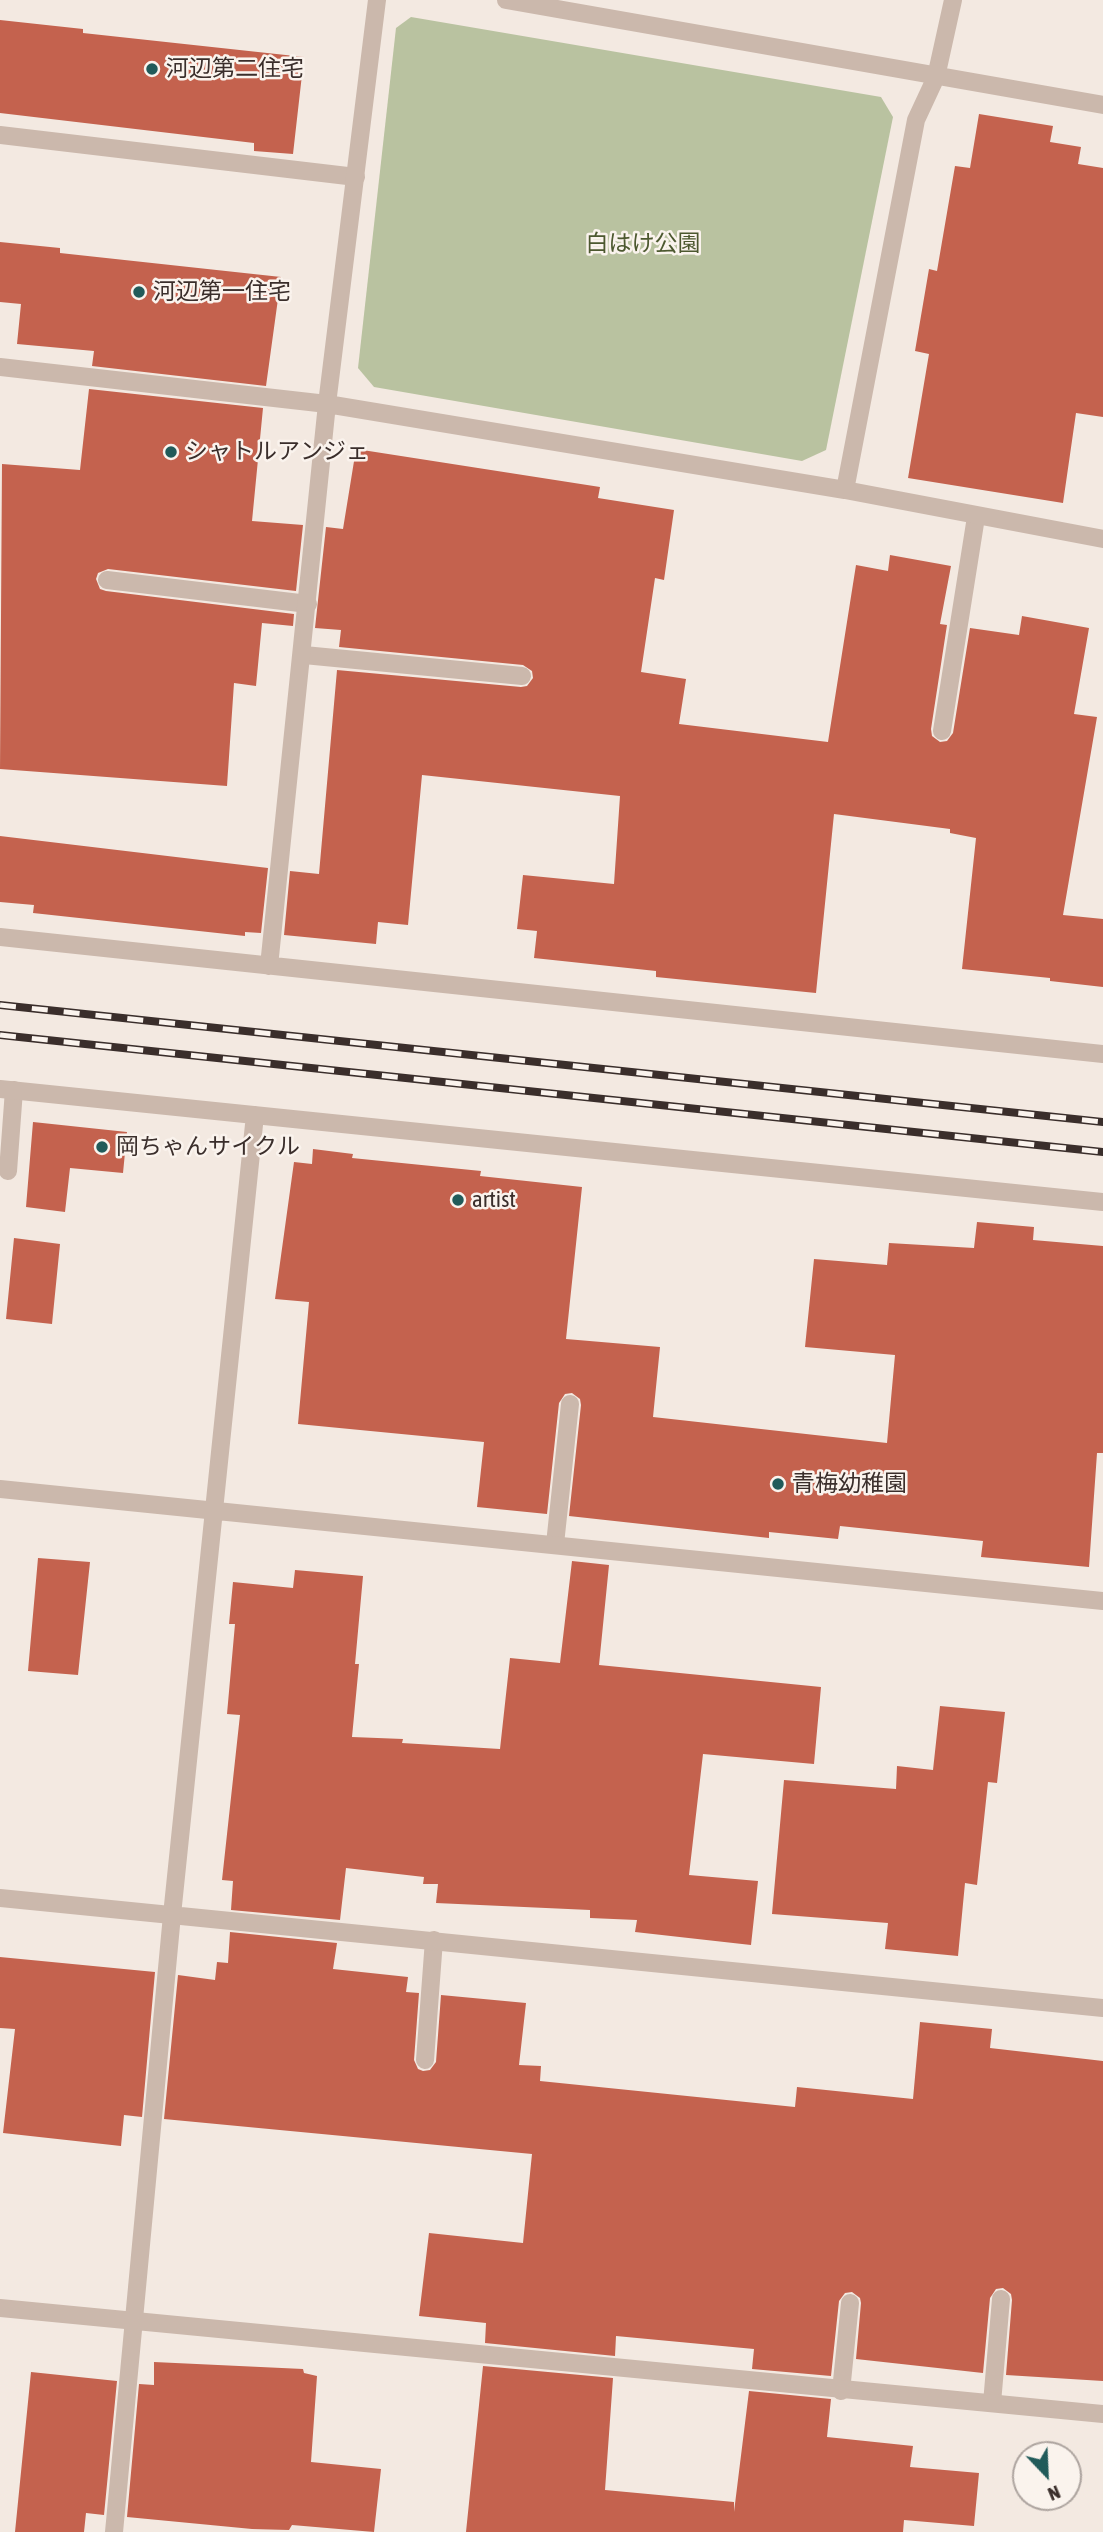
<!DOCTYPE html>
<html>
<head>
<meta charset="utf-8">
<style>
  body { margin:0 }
  #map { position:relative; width:1103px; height:2532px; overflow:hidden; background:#f3e9e1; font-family:"Asap Condensed",sans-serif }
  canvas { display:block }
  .north { position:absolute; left:1012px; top:2441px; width:70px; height:70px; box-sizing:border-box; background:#faf3ed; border:2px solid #ada49f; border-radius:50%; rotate:157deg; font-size:19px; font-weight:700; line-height:28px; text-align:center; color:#3a2e2b }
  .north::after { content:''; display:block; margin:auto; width:24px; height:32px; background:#215b5a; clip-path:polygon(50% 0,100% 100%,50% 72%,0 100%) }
</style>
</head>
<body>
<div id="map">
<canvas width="1103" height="2532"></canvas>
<div class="north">N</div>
</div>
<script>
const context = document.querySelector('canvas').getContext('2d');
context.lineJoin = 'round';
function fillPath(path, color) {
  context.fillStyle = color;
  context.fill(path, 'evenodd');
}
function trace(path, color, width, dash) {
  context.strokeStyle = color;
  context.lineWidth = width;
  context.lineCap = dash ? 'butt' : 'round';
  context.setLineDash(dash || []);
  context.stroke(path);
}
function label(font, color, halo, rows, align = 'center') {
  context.font = font + ' "Asap Condensed","Noto Sans JP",sans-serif';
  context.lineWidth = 5;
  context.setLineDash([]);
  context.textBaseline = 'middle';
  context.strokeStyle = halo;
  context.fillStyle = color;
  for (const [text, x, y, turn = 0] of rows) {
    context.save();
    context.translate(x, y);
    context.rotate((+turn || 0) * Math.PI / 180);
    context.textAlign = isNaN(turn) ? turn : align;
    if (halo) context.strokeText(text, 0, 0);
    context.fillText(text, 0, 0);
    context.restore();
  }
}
fillPath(new Path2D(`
  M411 17 881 97 893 117 826 450 802 461 374 387 358 368 396 28Z`), '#b9c2a0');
fillPath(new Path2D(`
  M0 20 83 29V33L304 57 293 154 254 151V143L0 113Z
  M979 114 1053 126 1050 142 1081 147 1078 164 1103 168V417L1076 413 1063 503 908 478 929 354 915 351 929 269 937 271 955 166 970 168Z
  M0 242 60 248V253L281 277 266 386 92 366 94 351 17 344 21 304 0 302Z
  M89 389 263 408 252 521 303 525 296 591 108 569 98 573 96 579 100 589 106 591 294 614 293 626 262 623 256 686 234 683 227 786 0 769 2 464 80 470Z
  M356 449 600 487 598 498 674 510 664 580 655 578 641 672 686 679 679 724 828 742 856 565 888 571 890 555 951 566 940 624 947 625 931 729 932 736 940 742 947 741 953 733 970 628 1019 635 1022 616 1089 628 1074 714 1097 717 1063 915 1103 919V987L1050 981V978L962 969 976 838 950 833V829L834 814 816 993 656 977V971L534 958 537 931 517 929 523 875 614 884 620 796 422 775 408 925 378 922 376 944 284 935 290 871 319 874 337 670 521 687 527 686 533 678 532 671 523 665 339 647 341 630 315 628 326 527 343 529Z
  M0 836 268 868 261 933 245 932V936L33 913 34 905 0 902Z
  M33 1122 127 1132 123 1173 70 1168 65 1212 26 1207Z
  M313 1149 353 1154 352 1158 481 1171 480 1176 582 1187 566 1339 660 1347 653 1417 887 1443 895 1355 805 1347 814 1259 887 1265 889 1243 974 1248 977 1222 1034 1227 1033 1240 1103 1246V1453H1097L1089 1567 981 1557 983 1541 840 1526 838 1539 769 1532V1538L569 1516 581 1405 580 1399 572 1393 565 1394 559 1403 547 1514 477 1507 484 1442 298 1424 309 1302 275 1299 294 1162 312 1164Z
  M14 1238 60 1244 52 1324 6 1319Z
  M38 1558 90 1562 78 1675 28 1671Z
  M572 1561 609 1565 599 1665 821 1687 814 1764 703 1754 689 1875 758 1881 751 1945 635 1932 637 1920 590 1918V1910L436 1903 438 1884H423L424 1877 346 1868 340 1920 231 1910 233 1881 222 1880 240 1715 227 1714 235 1624H229L233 1582 293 1588 295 1570 363 1576 355 1664H359L352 1737 403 1739 402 1743 500 1749 510 1658 560 1663Z
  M940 1706 1005 1712 997 1783 988 1782 977 1885 965 1883 958 1956 885 1949 888 1923 772 1914 784 1780 896 1789 897 1766 933 1770Z
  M230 1932 337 1943 333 1969 408 1977 406 1992 419 1993 414 2060 418 2069 423 2071 430 2070 436 2062 441 1995 526 2003 519 2065 541 2066 540 2081 795 2107 797 2087 913 2099 920 2022 992 2029 990 2048 1103 2061V2381L1006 2375 1012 2300 1011 2294 1003 2288 996 2289 990 2298 983 2373 856 2359 861 2303 860 2298 852 2292 845 2293 839 2301 831 2376 752 2369 754 2349 616 2336 615 2356 485 2343 486 2323 419 2316 429 2233 523 2243 532 2154 164 2119 178 1975 215 1980 217 1962 228 1963Z
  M0 1957 155 1972 142 2117 124 2115 121 2146 3 2133 15 2029 0 2028Z
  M154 2362 303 2369 304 2373 317 2376 311 2462 381 2469 374 2532 292 2525 289 2530 252 2529 127 2517 139 2384 154 2385Z
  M483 2366 613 2378 605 2490 734 2502V2512L749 2391 831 2399 827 2437 913 2446 910 2467 979 2473 974 2526 904 2520 903 2532H466Z
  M31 2372 117 2381 104 2515 86 2513 84 2532H15Z`), '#c4624e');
trace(new Path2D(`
  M0 135 356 177
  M107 580 308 604
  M304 655 522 676
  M942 731 976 517
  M8 1171 14 1090
  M555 1544 570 1404
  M425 2060 434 1940
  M841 2391 850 2303
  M992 2403 1001 2299`), '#cbb8ac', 18);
trace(new Path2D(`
  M506 0 1103 105
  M0 367 327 404 845 490 1103 539
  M845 490 916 120 936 77 953 0
  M0 937 1103 1054
  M269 966 327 404 377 0
  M0 1089 1103 1202
  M0 1489 1103 1601
  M0 1898 1103 2008
  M0 2308 1103 2414
  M114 2532 172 1915 255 1115`), '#cbb8ac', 18);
const rail = new Path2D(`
  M0 1005 1103 1122
  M0 1035 1103 1152`);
trace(rail, '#3a2e2b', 8);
trace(rail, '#faf3ed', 5, [16]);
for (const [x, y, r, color] of [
  [152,69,7,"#215b5a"],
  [139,292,7,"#215b5a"],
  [171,452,7,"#215b5a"],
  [102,1147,7,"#215b5a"],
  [458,1200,7,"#215b5a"],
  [778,1484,7,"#215b5a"]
]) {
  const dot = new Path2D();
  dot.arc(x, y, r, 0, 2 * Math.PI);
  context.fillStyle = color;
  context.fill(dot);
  trace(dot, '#faf3ed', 2.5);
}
label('23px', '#3a2e2b', '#faf3ed', [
  ["河辺第二住宅",166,69],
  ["河辺第一住宅",153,292],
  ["シャトルアンジェ",185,452],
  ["岡ちゃんサイクル",116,1147],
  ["artist",472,1200],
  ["青梅幼稚園",792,1484]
], 'left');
label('23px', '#4c582f', '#faf3ed', [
  ["白はけ公園",643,244]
]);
</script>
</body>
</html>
